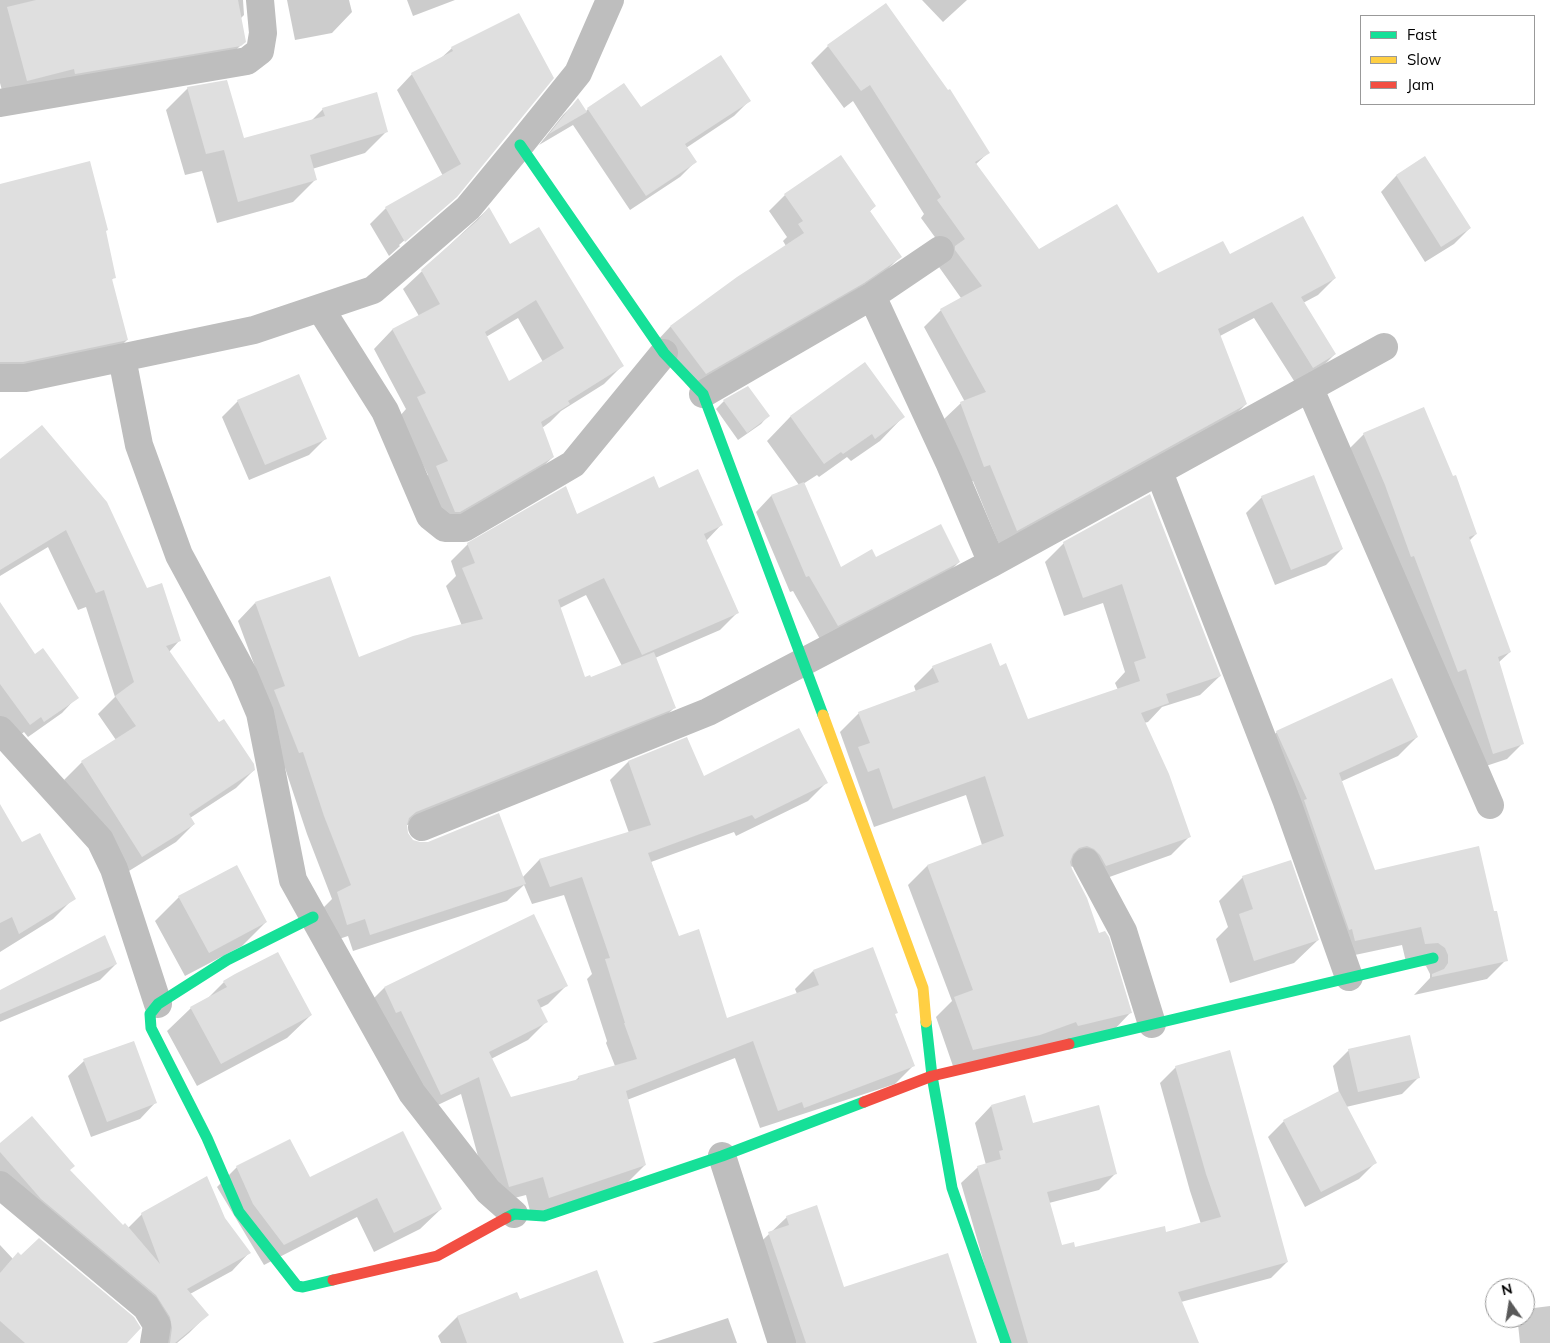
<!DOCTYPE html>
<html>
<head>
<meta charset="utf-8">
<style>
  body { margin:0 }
  #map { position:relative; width:1550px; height:1343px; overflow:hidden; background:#fff; font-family:Mulish,sans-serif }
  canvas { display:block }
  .legend { position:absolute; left:1360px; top:15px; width:175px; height:90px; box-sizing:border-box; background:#fff; border:1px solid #999; margin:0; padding:6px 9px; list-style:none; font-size:15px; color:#000 }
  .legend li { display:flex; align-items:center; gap:10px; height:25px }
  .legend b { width:25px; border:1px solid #999 }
  .north { position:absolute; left:1485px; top:1278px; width:50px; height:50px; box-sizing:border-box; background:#fff; border:1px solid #999; border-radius:50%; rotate:347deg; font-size:14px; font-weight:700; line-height:20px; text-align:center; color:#000 }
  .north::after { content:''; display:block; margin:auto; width:18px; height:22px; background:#595959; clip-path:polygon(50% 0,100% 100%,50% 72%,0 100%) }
</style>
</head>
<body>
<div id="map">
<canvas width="1550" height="1343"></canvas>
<ul class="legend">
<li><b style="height:6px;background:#16e098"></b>Fast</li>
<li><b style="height:6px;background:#ffcf43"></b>Slow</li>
<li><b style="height:6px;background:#f24e42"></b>Jam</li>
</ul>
<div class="north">N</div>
</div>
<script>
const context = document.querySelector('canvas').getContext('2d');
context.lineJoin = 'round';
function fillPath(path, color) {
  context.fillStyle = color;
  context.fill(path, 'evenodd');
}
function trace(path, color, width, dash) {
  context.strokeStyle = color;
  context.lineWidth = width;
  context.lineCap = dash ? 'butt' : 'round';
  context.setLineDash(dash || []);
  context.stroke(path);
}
fillPath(new Path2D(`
  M0 0H243L244 15 240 19 244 42 222 64 5 102 0 83Z
  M287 0H349L352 12 332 33 295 40Z
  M407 0H455L413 16Z
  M922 0H967L943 22Z
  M519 14 450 201 399 245 400 246 389 256 370 224 386 208 443 176 397 90 412 74 440 59 452 48Z
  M828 46 988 153 975 165 1039 251 1158 275 1230 256 1335 278 1318 295 1303 303 1335 354 1318 371 1296 384 1254 318 1220 336 1246 404 1229 421 1000 547 973 481 967 484 943 420 961 403 965 402 924 327 941 310 961 298 939 267 948 255 921 218 924 214 853 101 844 108 811 63Z
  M188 88 243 139 311 121 323 109 387 131 365 153 312 169 315 180 293 202 217 223 202 171 185 175 166 110Z
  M578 100 585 112 588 109H640L749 101 734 116 686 148 695 162 680 177 630 210 573 125 539 145 563 115Z
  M841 157 875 206 869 212 900 257 884 273 690 389 655 343 670 327 738 278 786 246 783 241 787 237 769 211 785 195Z
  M1425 158 1470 228 1454 244 1425 262 1381 192 1396 176Z
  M0 186 105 232 114 277 111 281 127 340 110 357 0 379Z
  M488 209 509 246 622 366 604 384 561 411 550 422 542 428 553 457 534 475 440 530 418 485 428 475 399 417 406 409 374 349 392 330 419 316 403 289ZM518 318 543 362 509 383 486 337Z
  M865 364 903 417 880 441 851 461 847 457 819 477 817 475 803 484 840 569 876 558 959 562 943 578 821 641 793 591 790 592 756 512 771 496 799 485 767 441 790 417Z
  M748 387 768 416 761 424 738 440 716 409 724 401Z
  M238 401 325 439 309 455 249 480 222 417Z
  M1364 434 1476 534 1469 541 1510 652 1498 663 1523 743 1507 759 1477 769 1348 450Z
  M0 461 146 590 179 641 169 652 219 724 254 770 236 788 190 818 194 824 176 842 124 874 64 780 82 762 116 740 98 714 115 697 86 607 78 610 48 547 0 576Z
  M658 489 722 524 706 541 738 612 720 630 655 658 674 708 657 725 405 826 407 834 412 841 522 878 539 860 629 833 610 780 628 762 687 739 704 778 826 783 808 801 736 836 734 832 651 862 678 937 726 1019 797 994 795 989 813 971 894 1015 913 1066 895 1084 760 1128 735 1058 627 1100 645 1165 627 1183 531 1215 526 1195 491 1204 461 1094 423 1112 366 1006 384 988 566 986 548 1004 540 1008 546 1022 528 1040 491 1059 510 1098 575 1081 579 1077 615 1066 606 1043 607 1041 587 979 592 974 564 895 532 904 524 885 507 901 353 951 348 936 330 942 320 911 332 899 307 834 285 768 282 770 267 699 238 621 255 603 358 659 462 626 446 586 456 576 451 561 468 544 576 515ZM586 595 622 666 590 679H585L560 608Z
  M1149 496 1220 676 1200 695 1162 707 1148 722 1144 723 1190 836 1171 855 1087 885 1076 868 1070 866 1131 1012 1112 1032 954 1069 936 1017 952 1001 908 885 927 866 982 845 966 795 874 827 840 732 859 713 916 692 914 686 933 667H999L1027 720 1118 690 1115 683 1125 672 1103 603 1064 616 1045 562 1064 543Z
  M1262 497 1342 549 1326 565 1275 585 1246 513Z
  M0 605 35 656 77 697 62 713 28 737 24 732 14 740 0 721Z
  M1277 732 1417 737 1398 756 1340 782 1374 872 1506 960 1487 979 1414 995 1430 978V974L1426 966 1406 962 1402 945 1336 959 1258 750Z
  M0 816 22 844 74 898 53 919 0 952Z
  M236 867 266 922 242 946 185 976 155 921 179 897Z
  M1243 877 1318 940 1294 963 1230 983 1216 939 1228 927 1219 901Z
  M116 964 100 980 0 1022V991Z
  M224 982 311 1015 287 1038 197 1086 167 1031 191 1008 207 999Z
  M1349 1050 1418 1078 1402 1094 1346 1107 1375 1163 1359 1179 1305 1207 1268 1137 1284 1121 1339 1092 1333 1066Z
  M84 1061 155 1103 140 1119 91 1137 68 1076Z
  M1176 1067 1287 1262 1271 1278 1181 1302 1198 1343H1007L961 1183 978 1167 986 1165 975 1123 991 1106 1032 1124 1116 1173 1099 1190 1049 1203 1062 1247 1074 1249 1166 1233 1201 1224 1190 1191 1160 1083Z
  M0 1145 69 1170 123 1227 128 1228 142 1214 224 1219 249 1253 232 1271 190 1294 207 1315 189 1333 177 1343H155L139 1313 0 1189Z
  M237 1167 309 1179 441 1209 420 1229 374 1252 357 1217 264 1265 217 1187Z
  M787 1217 843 1288 976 1343H779L749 1253Z
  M0 1245 13 1259 125 1343H0Z
  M517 1293 520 1301 623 1343H441L438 1336 457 1317Z
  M1550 1306V1343H1520L1518 1324 1534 1308Z
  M728 1318 737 1343H652Z`), '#0003');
fillPath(new Path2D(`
  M36 0H238L246 42 241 46 75 74 74 69 27 81 7 7Z
  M886 3 948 90 950 89 990 153 975 162 1039 249 1117 204 1158 273 1223 241 1230 254 1303 216 1336 278 1301 297 1336 354 1313 368 1272 302 1218 329 1247 404 1017 531 990 465 984 467 960 402 986 392 940 309 982 286 955 250V246L965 239 937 200 941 197 870 85 861 91 827 45Z
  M519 13 554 78 457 197 405 242 385 207 461 164 411 73 453 51 451 47Z
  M721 55 751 101 685 144 697 162 646 196 587 108 624 83 641 107Z
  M227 80 244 138 325 116 322 108 377 92 388 132 310 155 317 180 238 202 224 150 206 154 187 87Z
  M578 98 587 112 549 134Z
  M841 155 876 206 870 211 902 257 864 283 706 374 670 326 737 277 804 233 798 224 803 221 784 194Z
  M1425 156 1471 228 1441 247 1396 175Z
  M90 161 108 230 106 231 116 278 112 279 128 340 23 362H0V184Z
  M489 207 510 244 539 227 624 366 568 401 570 404 541 422 554 457 460 512H455L436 466 448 461 417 397 426 393 392 329 440 304 421 270 478 220ZM536 300 564 348 509 381 485 332Z
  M865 362 905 417 875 439 872 434 843 454 841 452 824 464 790 416Z
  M299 374 327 439 265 465 237 400Z
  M748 386 770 416 747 433 723 400Z
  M1424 407 1453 476 1456 475 1477 534 1469 537 1511 652 1498 657 1524 744 1493 754 1466 669 1458 672 1414 556 1411 557 1385 485 1363 433Z
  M42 425 107 502 147 588 162 583 181 641 166 646 219 722 224 719 254 764 255 770 189 814 195 824 142 857 81 761 136 726 115 696 134 682 104 590 96 593 66 530 0 570V459Z
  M698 469 723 525 704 534 739 613 642 655 604 578 558 600 585 677 590 675 591 677 654 652 676 708 416 812 409 818 407 825 408 833 413 840 420 842H428L499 813 526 884 370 935 365 919 347 925 337 892 351 885 324 816 303 752 299 753 274 690 285 686 255 602 330 576 359 657 413 636 483 619 462 568 475 563 467 543 566 486 577 514 654 476 659 488Z
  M1314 475 1343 549 1291 570 1261 496Z
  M804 482 841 567 872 549 876 557 941 524 960 562 838 626 809 576 806 577 771 495Z
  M1150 494 1221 676 1166 694 1169 703 1141 713 1169 774 1191 837 1106 866 1100 855 1094 849 1087 846 1079 848 1073 854 1070 862 1072 869 1087 898 1099 933 1105 931 1109 937 1132 1013 1078 1026 1076 1022 1040 1035 973 1050 954 997 973 990 927 865 1004 836 985 776 893 809 879 768 868 772 858 747 870 743 858 712 939 682 932 666 991 643 1000 666 1006 663 1028 719 1140 681 1134 662 1146 658 1122 584 1083 598 1063 542Z
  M0 602 35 654 43 648 79 698 44 722 41 717 30 725 0 684Z
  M1392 678 1418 737 1339 773 1375 870 1479 846 1494 911H1497L1508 961 1432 977V974L1444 969 1448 963V955L1445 948 1438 943 1425 944 1421 927 1355 941 1352 929 1349 930 1304 800 1307 799 1276 731Z
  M799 728 828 783 755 819 752 815 648 853 679 936 699 929 727 1018 819 985 813 970 873 947 898 1013 895 1014 915 1066 804 1108 802 1102 778 1111 753 1041 626 1091 646 1165 549 1198 543 1177 509 1187 479 1077 441 1095 401 1011 396 1013 384 987 534 914 568 986 537 1000 548 1022 489 1052 511 1097 579 1079 578 1076 637 1059 624 1023H625L605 959 610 958 582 877 550 887 539 859 651 825 628 761 687 737 704 776Z
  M0 804 22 842 40 833 76 899 19 934 12 917 0 923Z
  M1291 860 1319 940 1254 961 1239 914 1253 909 1242 876Z
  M237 865 267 922 209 953 178 896Z
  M105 935 117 964 0 1014V990Z
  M278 952 312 1015 221 1064 190 1007 227 987 223 981 235 974Z
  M1410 1035 1420 1078 1358 1092 1348 1049Z
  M134 1041 157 1103 107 1122 83 1059Z
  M1230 1050 1288 1262 1178 1292 1199 1343H1028L977 1166 1001 1159 999 1151 1003 1150 991 1105 1025 1095 1033 1123 1099 1105 1117 1174 1047 1192 1062 1245 1074 1242 1075 1247 1165 1226 1166 1232 1221 1217 1206 1174 1175 1066Z
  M1339 1091 1377 1163 1321 1192 1283 1120Z
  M32 1116 75 1166 70 1170 123 1225 125 1223 160 1264 141 1213 207 1176 225 1218 251 1253 187 1289 209 1315 175 1343H170L172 1328 170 1317 156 1295 41 1199 0 1152V1143Z
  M403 1131 442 1209 394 1233 377 1198 284 1245 253 1204 236 1166 290 1139 310 1177Z
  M817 1205 844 1287 948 1253 977 1343H806L768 1232 789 1225 786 1216Z
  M39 1238 134 1317 141 1328 127 1343H25L0 1321V1273L18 1252 21 1255Z
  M597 1270 624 1343H467L457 1316 517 1292 520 1299Z`), '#dfdfdf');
trace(new Path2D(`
  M0 103 247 61 260 51 263 33 260 0
  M872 296 949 462 992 563
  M320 308 385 411 430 516 445 528H464L573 464 664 353
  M122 358 139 445 179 555 244 675 260 713 293 880 412 1093 488 1191 514 1214
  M0 378H25L254 330 373 290 468 208 520 145 578 73 610 0
  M1310 389 1490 805
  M703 394 872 296 940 250
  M1159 472 1287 802 1349 977
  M0 730 100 840 114 869 158 1004
  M422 827 708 712 992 563 1384 347
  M1086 862 1123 931 1152 1024
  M722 1156 782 1343
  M0 1185 146 1307 157 1325 154 1343`), '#bebebe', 28);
trace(new Path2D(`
  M520 145 664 353 703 394 823 715
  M313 917 227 960 158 1004 150 1014 151 1028 207 1138 239 1212 297 1286 303 1287 333 1280
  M926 1022 932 1076 952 1188 1006 1343
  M1069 1044 1433 958
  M506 1218 514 1214 544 1216 722 1156 864 1102`), '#16e098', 11);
trace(new Path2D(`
  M823 715 923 988 926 1022`), '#ffcf43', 11);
trace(new Path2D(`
  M864 1102 932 1076 1069 1044
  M333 1280 437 1256 506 1218`), '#f24e42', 11);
</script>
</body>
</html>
